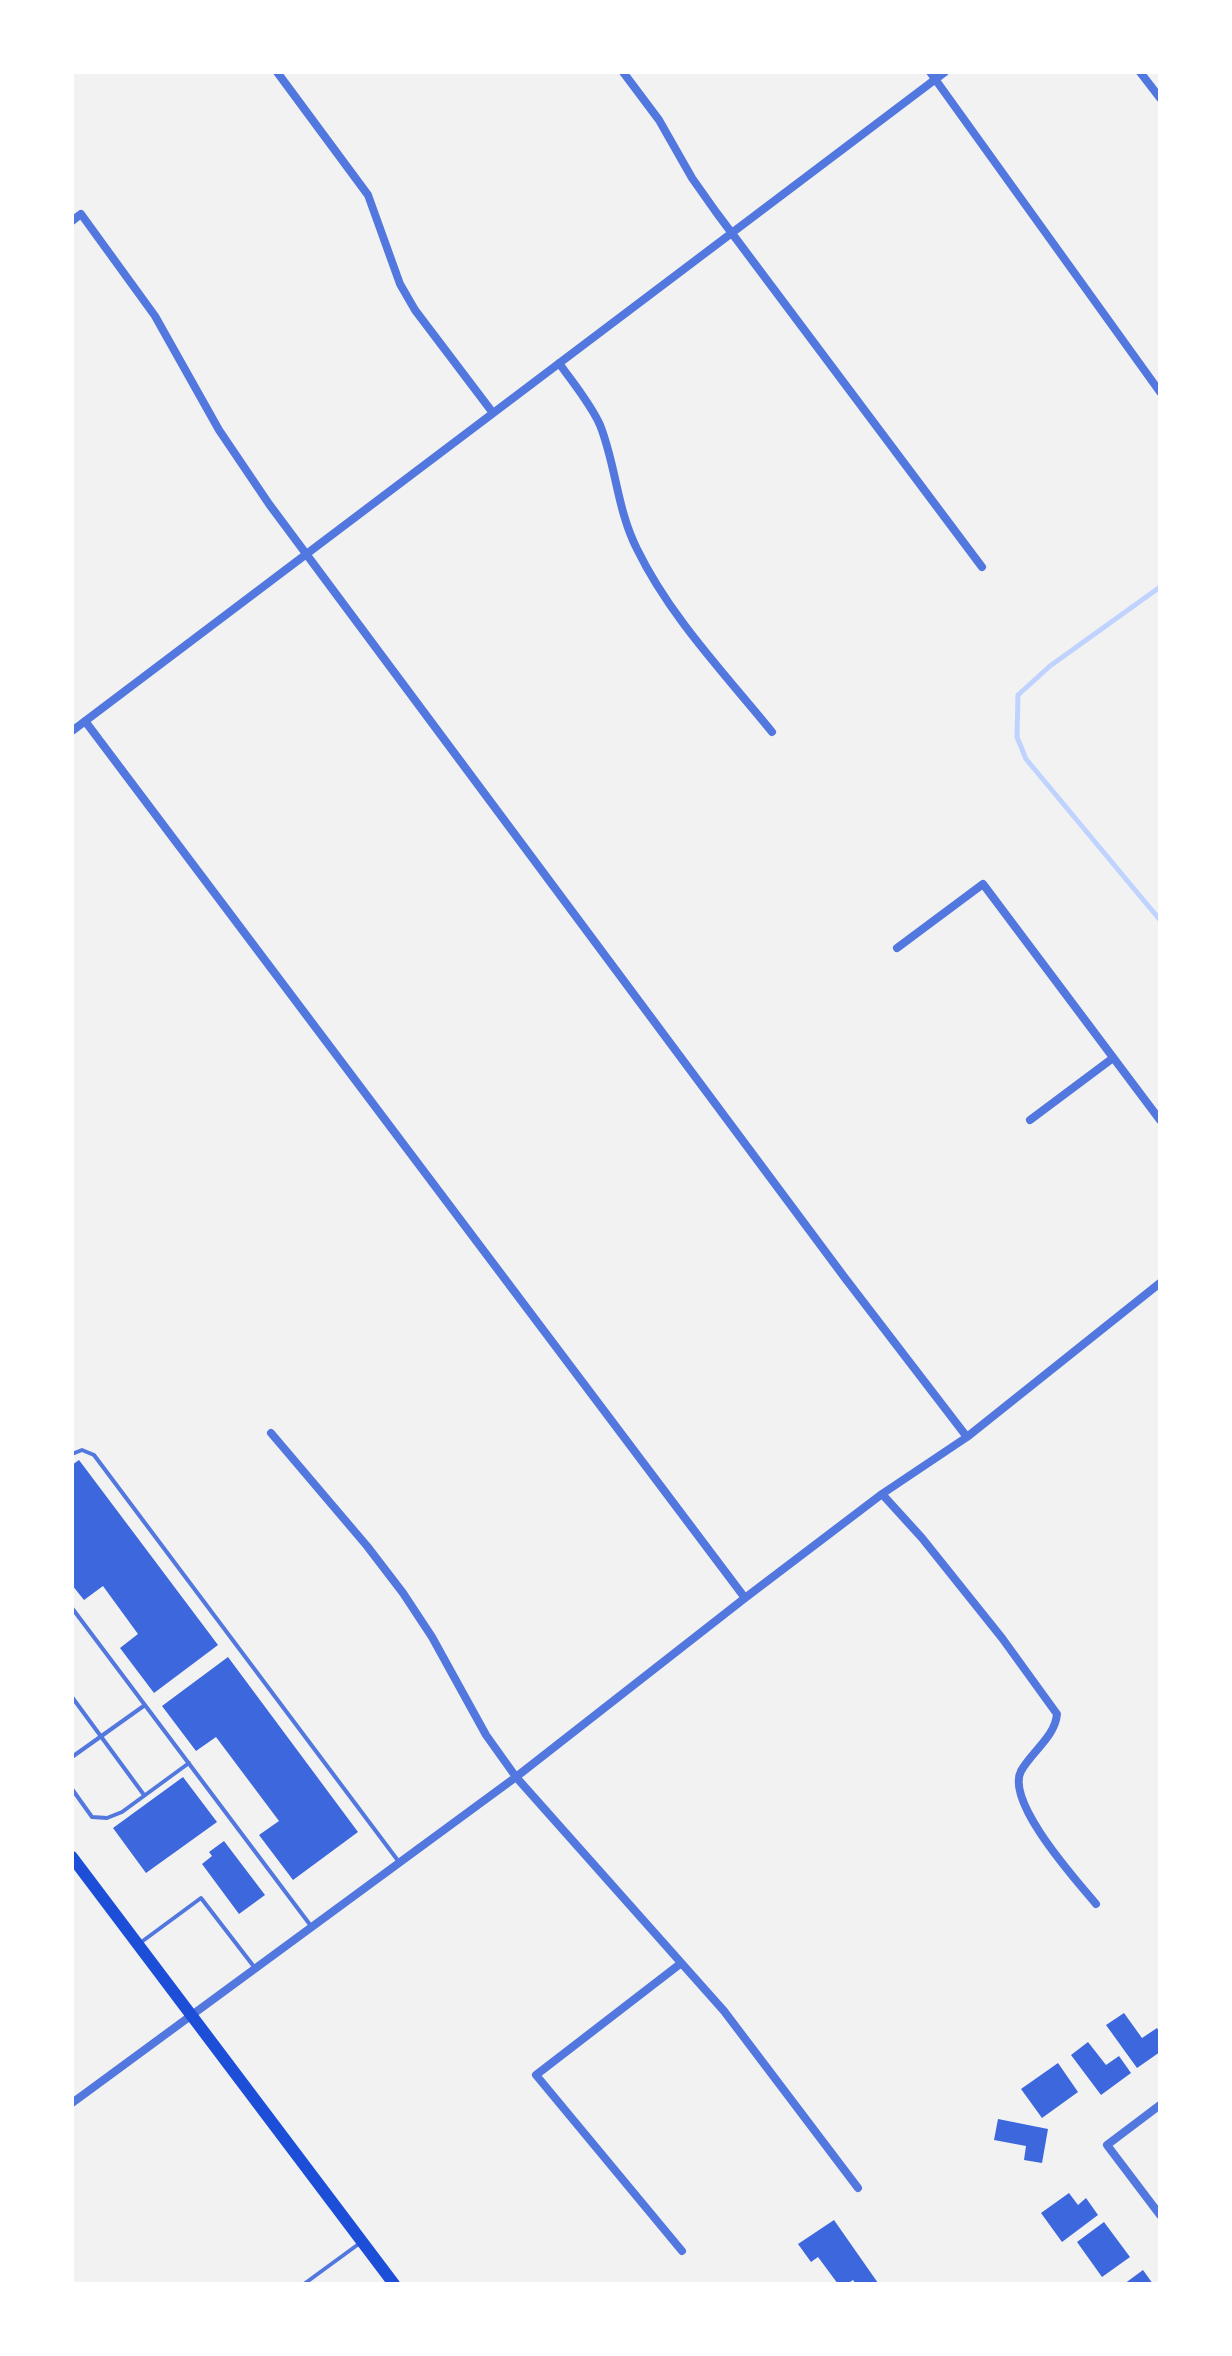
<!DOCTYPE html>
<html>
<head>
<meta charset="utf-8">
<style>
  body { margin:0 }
  #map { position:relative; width:1232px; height:2356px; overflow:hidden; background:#f2f2f2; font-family:"Fira Sans Condensed",sans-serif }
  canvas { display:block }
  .frame { position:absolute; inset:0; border:74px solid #fff; pointer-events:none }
</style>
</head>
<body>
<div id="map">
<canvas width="1232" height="2356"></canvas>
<div class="frame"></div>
</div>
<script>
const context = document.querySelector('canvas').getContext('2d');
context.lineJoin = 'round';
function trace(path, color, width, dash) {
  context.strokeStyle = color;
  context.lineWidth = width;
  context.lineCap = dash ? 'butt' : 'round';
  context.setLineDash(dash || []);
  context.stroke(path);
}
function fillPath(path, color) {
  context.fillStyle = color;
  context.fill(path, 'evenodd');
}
trace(new Path2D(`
  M1160 587 1050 666 1018 695 1017 737 1026 759 1160 920`), '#bfd3fe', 5);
fillPath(new Path2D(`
  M79 1460 218 1645 154 1693 120 1648 138 1634 103 1586 84 1600 72 1585V1465Z
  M228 1657 358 1832 293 1880 259 1835 279 1821 216 1737 196 1751 162 1706Z
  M183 1777 217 1822 146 1873 113 1828Z
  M224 1841 265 1895 239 1914 202 1864 212 1856 209 1852Z
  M1124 2013 1142 2038 1157 2028 1160 2033V2052L1137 2068 1106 2025Z
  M1088 2042 1106 2065 1119 2056 1131 2073 1101 2095 1071 2055Z
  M1058 2063 1078 2092 1042 2118 1021 2089Z
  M998 2119 1048 2129 1042 2163 1024 2160 1026 2146 994 2140Z
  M1069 2193 1078 2205 1086 2198 1098 2215 1062 2242 1041 2213Z
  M834 2220 878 2283 876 2284H856L853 2280 847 2284H838L818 2257 811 2262 798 2244Z
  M1104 2222 1130 2257 1102 2277 1077 2242Z
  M1143 2270 1153 2284H1124Z`), '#3d67dc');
trace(new Path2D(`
  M72 1454 82 1450 94 1455 399 1862
  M72 1608 311 1926
  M72 1697 144 1795
  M72 1757 145 1705
  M72 1789 92 1817 107 1818 122 1812 189 1763
  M140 1943 201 1898 255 1968
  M304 2284 360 2243
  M774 2284H783`), '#5277de', 4);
trace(new Path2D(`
  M277 72 368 195 400 284 415 310 493 413
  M623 72 659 120 692 178 716 212 982 567
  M930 72 1160 392
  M1140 72 1160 98
  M72 221 81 214 155 316 219 430 269 504 845 1278 967 1437
  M559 363C573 383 590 403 600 425 616 465 617 510 637 549 670 617 725 674 772 732
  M85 721 745 1598
  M72 731 945 72
  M897 948 983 884 1160 1120
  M1030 1120 1113 1058
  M271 1433 367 1546 403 1593 432 1637 486 1735 516 1777 724 2011 858 2188
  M882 1494 922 1538 1002 1638 1057 1714C1055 1737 1032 1751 1021 1771 1005 1802 1077 1881 1096 1904
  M680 1964 536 2075 682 2251
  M72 2103 516 1777 745 1598 882 1494 967 1437 1160 1283
  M1160 2105 1107 2145 1160 2215`), '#5277de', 8);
trace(new Path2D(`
  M72 1857 394 2284`), '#1d4ed8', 12);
</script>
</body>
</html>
